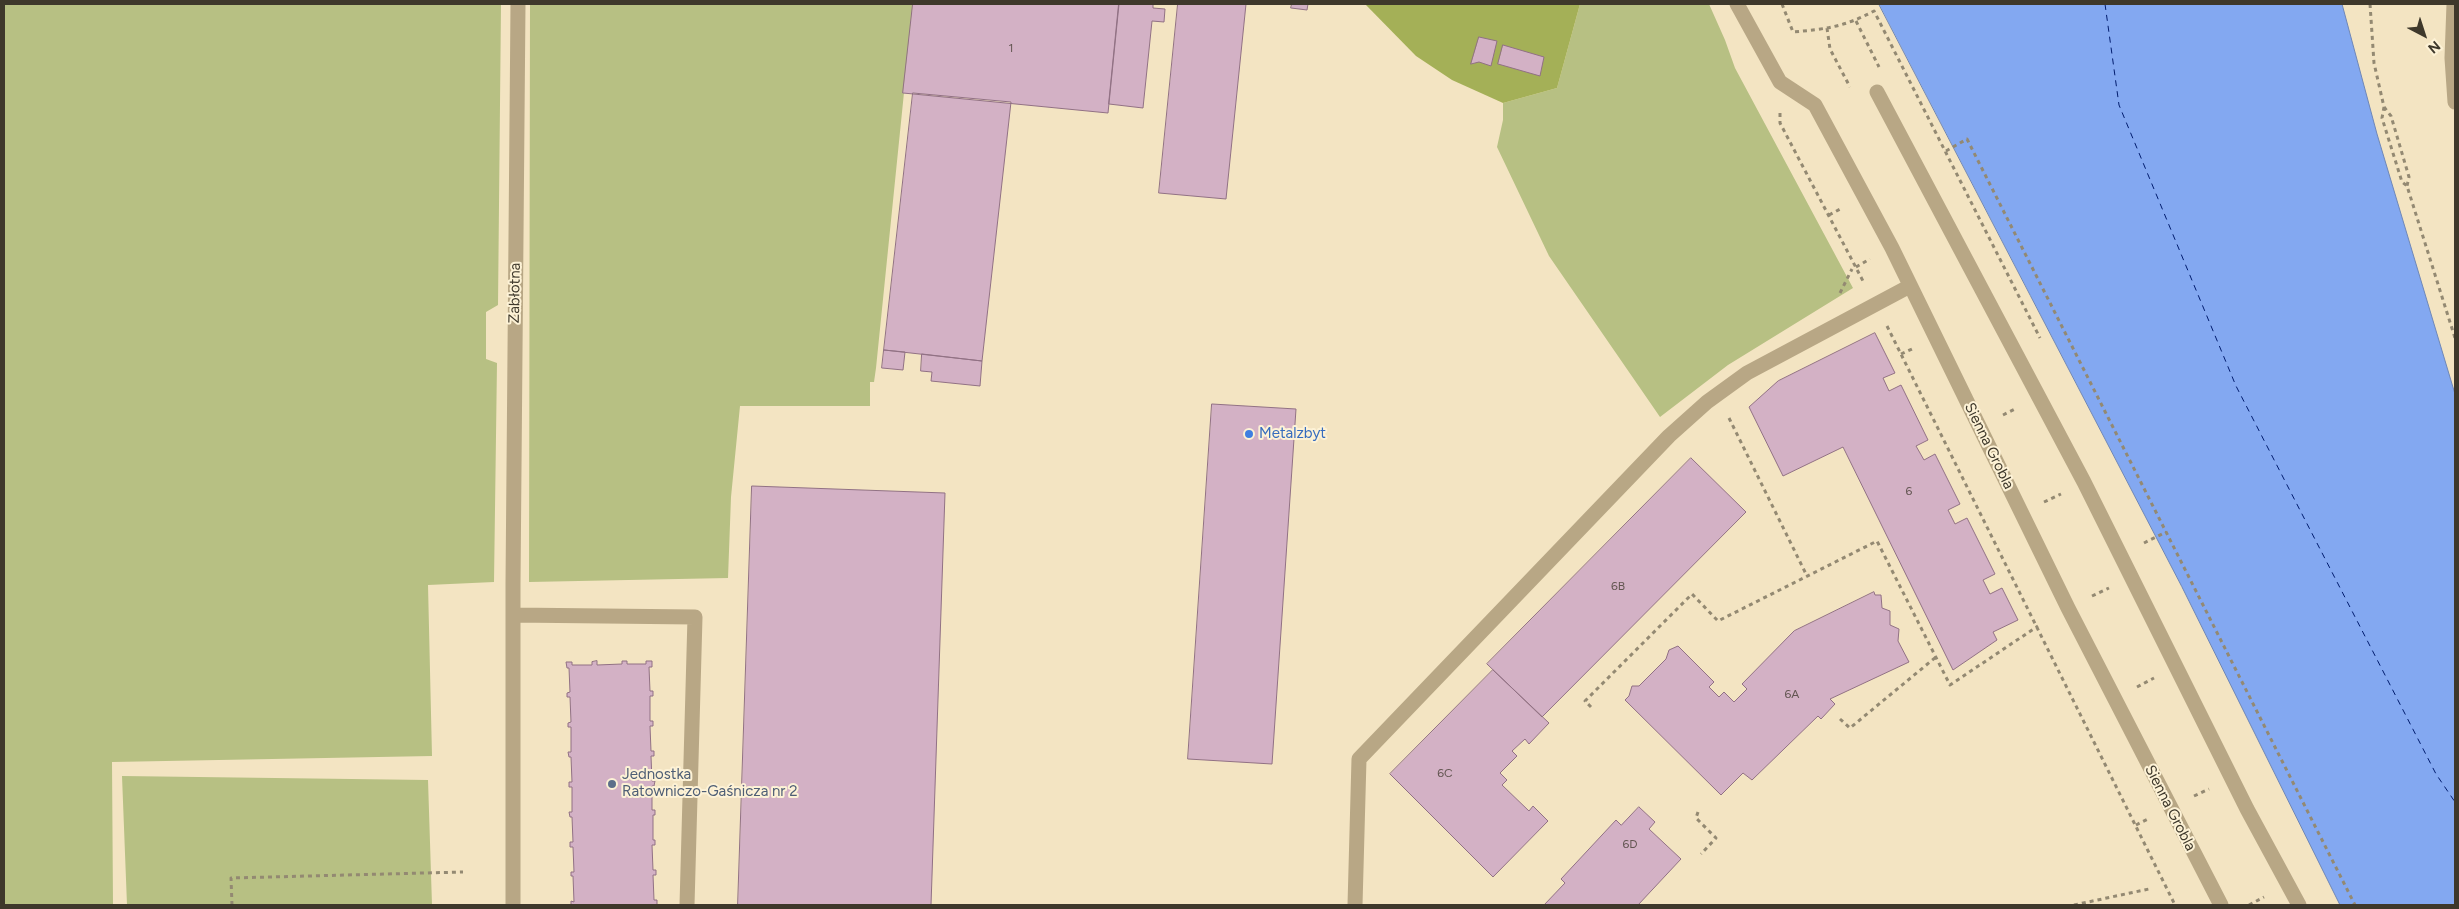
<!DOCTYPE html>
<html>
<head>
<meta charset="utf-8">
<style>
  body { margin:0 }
  #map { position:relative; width:2459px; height:909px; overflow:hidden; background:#f3e4c2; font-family:Figtree,sans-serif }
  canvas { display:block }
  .frame { position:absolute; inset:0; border:5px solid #3e382b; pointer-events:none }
  .north { position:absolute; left:2399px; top:10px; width:50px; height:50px; -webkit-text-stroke:4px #fdf2d6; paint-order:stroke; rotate:140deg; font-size:14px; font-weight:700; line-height:20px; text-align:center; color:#3e382b }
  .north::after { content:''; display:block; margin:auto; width:18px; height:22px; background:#3e382b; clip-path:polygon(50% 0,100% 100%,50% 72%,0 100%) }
</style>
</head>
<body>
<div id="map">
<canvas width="2459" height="909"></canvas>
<div class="frame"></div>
<div class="north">N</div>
</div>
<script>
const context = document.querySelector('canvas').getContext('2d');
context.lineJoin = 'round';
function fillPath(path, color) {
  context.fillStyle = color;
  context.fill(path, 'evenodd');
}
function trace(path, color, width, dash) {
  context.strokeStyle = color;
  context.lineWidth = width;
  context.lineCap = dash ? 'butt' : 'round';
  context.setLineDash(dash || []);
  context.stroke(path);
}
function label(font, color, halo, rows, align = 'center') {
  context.font = font + ' Figtree,sans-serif';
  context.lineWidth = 4;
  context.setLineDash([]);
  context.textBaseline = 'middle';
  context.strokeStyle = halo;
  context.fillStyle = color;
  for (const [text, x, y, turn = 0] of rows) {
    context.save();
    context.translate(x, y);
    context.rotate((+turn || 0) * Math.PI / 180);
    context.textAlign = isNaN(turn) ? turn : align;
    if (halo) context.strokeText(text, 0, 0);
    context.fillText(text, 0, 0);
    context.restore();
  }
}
fillPath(new Path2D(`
  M4 4H501L498 305 486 312V359L497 363 494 582 428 585 432 756 112 762 113 905H4Z
  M530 4H913L876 368 874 382H870V406H740L731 497 728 578 529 582Z
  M1580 4H1709L1725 40 1735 68 1853 288 1728 365 1660 417 1549 256 1497 147 1503 120V103L1557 88Z
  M122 776 428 780 432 905H127Z`), '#b7c083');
fillPath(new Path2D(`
  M1365 4H1580L1557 88 1503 103 1452 80 1416 56Z`), '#a4b057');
const water = new Path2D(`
  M1879 4H2342L2377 134 2455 394V905H2340L2182 587Z`);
fillPath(water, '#83a8f1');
trace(water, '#6e86b6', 1);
trace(new Path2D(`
  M2105 4 2119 105 2236 386 2436 774 2455 802`), '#011c6e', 1, [6, 5]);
const building = new Path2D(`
  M913 4H1119L1108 113 903 93Z
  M1119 4H1153V8L1165 9 1164 22 1152 21 1143 108 1109 104Z
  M1178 4H1246L1226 199 1159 193Z
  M1292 4H1308L1307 10 1291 8Z
  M1479 37 1497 41 1491 66 1479 62 1471 64Z
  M1503 45 1544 57 1540 76 1498 64Z
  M913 93 1011 102 982 361 884 350Z
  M1875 333 1895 373 1883 378 1889 391 1901 385 1928 440 1916 446 1924 460 1935 454 1960 504 1948 510 1955 524 1967 518 1995 574 1983 580 1990 594 2002 588 2018 620 1993 632 1997 640 1953 670 1843 447 1783 476 1749 407 1778 381Z
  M884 350 905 352 903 370 882 368Z
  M922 354 982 361 980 386 931 381 932 372 921 371Z
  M1212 404 1296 409 1272 764 1188 759Z
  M1691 458 1746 512 1542 717 1487 664Z
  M752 486 945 493 931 905H738Z
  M1874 592 1875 595H1881L1882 608 1890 611V625L1899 629 1898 641 1909 662 1830 699 1835 704 1821 719 1818 716 1752 780 1743 773 1721 795 1625 700 1629 696 1632 686H1639L1666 659 1669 650 1678 646 1714 682 1709 687 1719 697 1724 692 1734 702 1747 689 1742 684 1794 631Z
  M597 661V665L622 664V661H627V664H646V661H652V667H649L650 691H653V696H650V721H653V726H650L651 751H654V756H651L652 781H655L654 786H652V810H655V815H653V840H655V845H652L653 870H656V875H653L654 900H657V905H571V901L574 902 573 876H571V872H574L573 847H570V842H573L572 817H570L569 812H572V787H569V782H572L571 757H569L568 752H571V727H568V723L571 722 570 697H567V693L570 692 569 668H567L566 662H572V665H592V662Z
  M1493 670 1549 723 1529 744 1525 739 1512 751 1517 756 1500 773 1507 780 1502 785 1529 811 1533 806 1548 821 1493 877 1390 774Z
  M1639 807 1655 822 1649 829 1681 859 1638 905H1544L1565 883 1561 879 1616 820 1621 825Z`);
fillPath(building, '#d3b1c5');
trace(building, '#917184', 1);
trace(new Path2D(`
  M1782 4 1793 32C1826 29 1844 27 1874 11L2040 338
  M2370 4 2374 63 2384 107 2382 118 2402 182 2407 186 2455 338
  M1856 21 1879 67
  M1827 28 1830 49 1850 87
  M2384 107 2391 116 2409 177 2407 186
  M1780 113V123L1863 281
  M1946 151 1967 139 2355 905
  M1829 215 1842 208
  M1856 267 1870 259
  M1840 293 1852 269
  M1887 326 2175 905
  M1901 354 1912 349
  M2003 415 2015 409
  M1729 418 1807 576
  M2044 502 2061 494
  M2144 543 2166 532
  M2092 596 2109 588
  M2137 687 2154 678
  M1591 707 1585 701 1692 594 1718 621 1877 541 1950 685 2038 626
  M1840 719 1850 728 1936 657
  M2194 796 2209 789
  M1698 812 1696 818 1716 838 1701 854
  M2136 825 2148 819
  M232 905 231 878 463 872
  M2074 905 2149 889
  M2249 905 2264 897`), '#938972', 3, [4, 4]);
trace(new Path2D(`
  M1737 4 1780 82 1815 105 1892 248 2068 608 2221 905
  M2454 4 2452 58 2455 102
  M1877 92 2084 482 2247 809 2299 905
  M513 615 695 617 687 905
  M513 905V583L518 4
  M1355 905 1359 759 1669 436 1707 402 1747 373 1910 286`), '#b8a785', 15);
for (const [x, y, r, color] of [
  [1249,434,5,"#3f7fe0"],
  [612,784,5,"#5c6f8a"]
]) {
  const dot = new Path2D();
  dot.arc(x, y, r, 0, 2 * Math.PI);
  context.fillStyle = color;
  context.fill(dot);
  trace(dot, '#fdf2d6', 2);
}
label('12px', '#635652', null, [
  ["1",1011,48],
  ["6",1909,491],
  ["6B",1618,586],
  ["6A",1792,694],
  ["6C",1445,773],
  ["6D",1630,844]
]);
label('15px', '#3e382b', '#fdf2d6', [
  ["Zabłotna",515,293,-89],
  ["Sienna Grobla",1989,446,64],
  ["Sienna Grobla",2170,808,63]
]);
label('15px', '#366cbe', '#fdf2d6', [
  ["Metalzbyt",1259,434]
], 'left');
label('15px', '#4e5e75', '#fdf2d6', [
  ["Jednostka",622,775],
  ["Ratowniczo-Gaśnicza nr 2",622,792]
], 'left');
</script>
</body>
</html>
